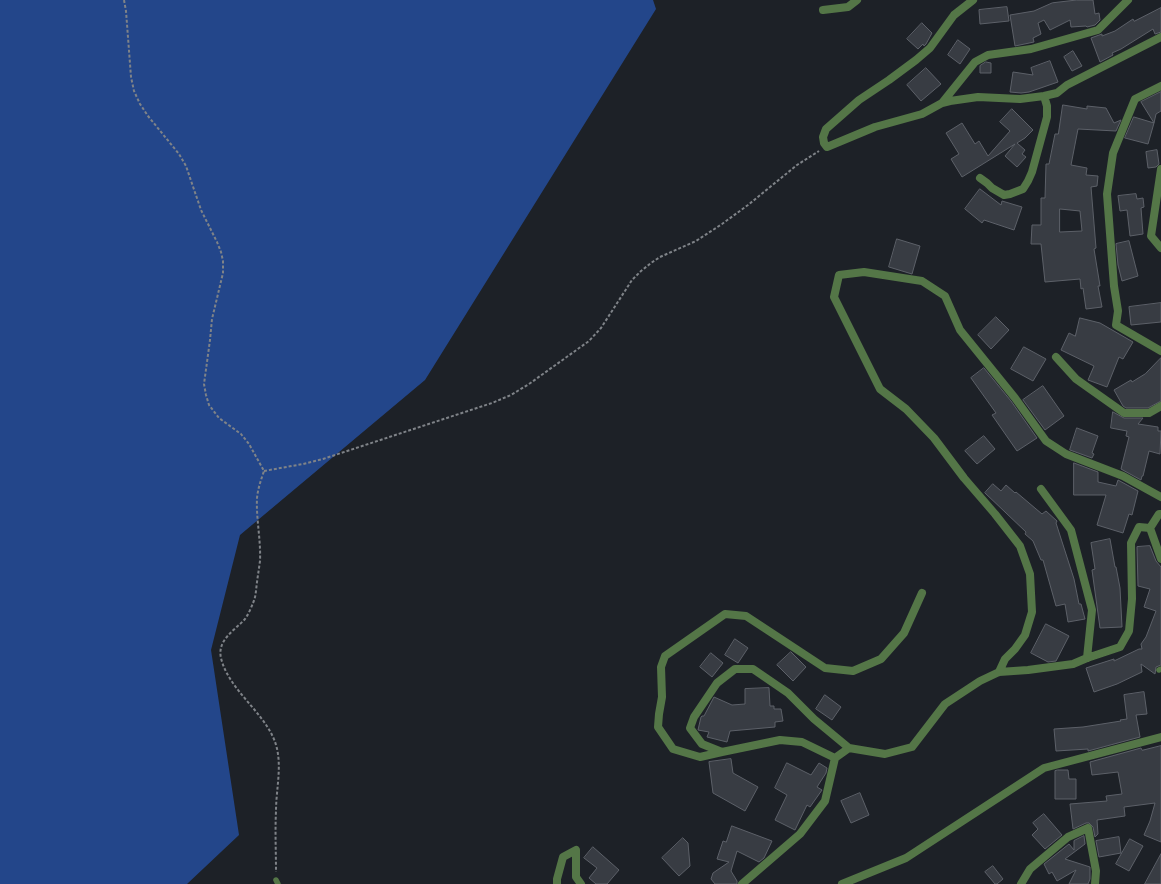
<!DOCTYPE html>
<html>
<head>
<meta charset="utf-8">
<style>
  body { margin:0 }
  canvas { display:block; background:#1d2127 }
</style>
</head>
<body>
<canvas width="1161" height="884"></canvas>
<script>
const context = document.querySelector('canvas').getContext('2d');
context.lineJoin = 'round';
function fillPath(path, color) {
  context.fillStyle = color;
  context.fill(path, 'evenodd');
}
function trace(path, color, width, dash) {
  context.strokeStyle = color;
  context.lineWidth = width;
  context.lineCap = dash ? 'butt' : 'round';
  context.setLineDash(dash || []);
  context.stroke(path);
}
fillPath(new Path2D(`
  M0 0H653L656 9 425 380 240 535 211 650 239 835 187 884H0Z`), '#23468a');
const building = new Path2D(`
  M1077 0H1093L1095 14 1099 13 1100 20 1095 25 1087 27 1086 26 1071 27 1070 20 1050 30 1044 20 1038 23 1041 34 1033 38 1034 42 1015 46 1010 15 1034 11 1052 3Z
  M1007 7 1009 21 980 24 979 10Z
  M1161 8V32L1155 34 1153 29 1121 49 1112 53 1113 55 1100 62 1091 38 1102 34V36L1115 31 1133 19 1134 21Z
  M922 23 932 33 926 44 924 46 923 44 918 49 907 39Z
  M958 40 970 49 960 64 948 55Z
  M1073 51 1082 66 1072 71 1064 57Z
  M1050 61 1058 82 1029 92 1021 93 1010 92 1013 72 1033 75 1031 68Z
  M986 62 991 63V73H980V66Z
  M926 68 941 84 921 101 907 85Z
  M1161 92V111L1156 114 1154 123 1141 102Z
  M1063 105 1087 109V106L1106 108 1114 123 1121 120 1116 131 1078 129 1071 165 1087 168 1086 175 1098 176 1097 186 1091 187 1096 248 1094 249 1100 286H1098L1102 307 1086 309 1083 288 1081 289 1080 279 1045 282 1041 244H1031L1032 225H1041V198H1045L1046 164H1049L1055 134H1058ZM1060 209 1080 211 1082 231 1060 232Z
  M1012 109 1033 130 1025 138 1017 143 1025 150 1022 154 1026 157 1017 167 1005 156 1015 144 962 177 951 159 959 154 946 133 962 123 975 144 979 141 988 156 1010 131 1000 122Z
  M1134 117 1154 123 1148 144 1125 138Z
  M1157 150 1159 164 1156 167 1148 168 1146 152Z
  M980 189 1001 205 1002 201 1022 207 1014 230 984 220 982 223 965 209Z
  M1136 194 1137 199 1143 198 1144 207 1141 208 1143 234 1130 236 1127 210 1120 211 1118 196Z
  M897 239 920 246 912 274 889 267Z
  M1129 241 1138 276 1122 281 1118 265 1116 244Z
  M1161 303V322L1131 325 1129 307Z
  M996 317 1009 330 991 349 978 335Z
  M1080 318 1100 323 1133 342 1123 359 1119 357 1107 387 1088 380 1094 366 1061 350 1069 333 1075 336Z
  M1024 347 1046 359 1033 381 1011 369Z
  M1161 358V401L1148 408H1126L1123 406 1114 390 1131 380 1132 382 1145 374Z
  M984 368 1011 401 1037 438 1017 451 992 415 996 413 971 378Z
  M1043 386 1064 416 1045 430 1023 400Z
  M1113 412 1124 418H1143L1138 424 1158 427V431H1161L1160 454 1149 451 1143 476H1142L1141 480 1121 469 1129 437 1126 436 1127 431 1111 428Z
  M1077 428 1098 436 1092 453 1094 454 1092 458 1070 450Z
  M984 436 995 449 977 464 965 451Z
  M1074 463 1098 472V482L1116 486 1118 480 1138 491 1132 515 1129 514 1123 533 1097 525 1106 495H1074Z
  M993 484 1001 491 1006 485 1015 493 1016 492 1042 514 1046 511 1057 521 1056 523 1074 579 1079 604H1081L1085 619 1068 622 1065 604 1056 606 1043 560H1041L1033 541 1025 534 1026 532 985 493Z
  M1110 539 1115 567H1116L1120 588 1122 627 1100 628 1092 570 1095 569 1091 543Z
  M1150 546 1156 561 1161 567V665L1156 667 1155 674 1141 664 1142 672 1117 684 1094 692 1086 668 1114 659V661L1139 649H1142L1141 644 1146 637 1156 611 1144 607 1150 589 1138 586 1137 547Z
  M1046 624 1069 636 1056 661 1048 662 1031 653Z
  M735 639 748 648 738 663 725 655Z
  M791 652 806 667 793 681 777 665Z
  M711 653 723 663 712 677 700 667Z
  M769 688 770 706H774V709H781L783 721 775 722V727L730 731 727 742 707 737 709 732 698 730 701 717 702 716H704L714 697 732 705 745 704V689Z
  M1144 692 1147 714 1136 715 1140 737 1088 751V749L1056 751 1054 729 1083 727 1121 721 1120 720 1127 719 1124 695Z
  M825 695 841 707 832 720 816 709Z
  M1161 746V842L1144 835 1150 821 1155 803 1124 807 1125 816 1097 820 1098 834 1095 837 1093 827 1089 823H1086L1073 829 1070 804 1107 801 1106 796 1122 794 1118 772 1092 775 1090 762 1141 748 1142 750Z
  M731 759 733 773 758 787 745 811 713 793 709 762Z
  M787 763 811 775 819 763 827 768 826 773 817 787 822 790 810 807 807 805 795 830 775 820 787 795 775 788Z
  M1058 770H1068L1069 779H1076V799H1055V771Z
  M860 793 869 815 851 823 841 801Z
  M1044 814 1062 835 1045 849 1032 835 1038 829 1033 823Z
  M732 826 772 841 764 858 759 862 737 851 731 871 737 881V884H715L711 879 713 873 729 862 717 859 723 841 726 842Z
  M1084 836 1085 844 1065 859 1090 867V879L1088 884H1069L1076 870 1057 881 1052 872 1049 874 1044 864 1069 844 1074 850V841Z
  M1119 837 1121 853 1099 857 1096 841Z
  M683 838 688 843 690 866 679 876 662 858Z
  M1130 839 1143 846 1129 871 1116 864Z
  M593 847 619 870 607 884H596L589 878 597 868 584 858Z
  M1161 854V884H1145Z
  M993 866 1003 879 997 884H995L985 872Z`);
fillPath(building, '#383c43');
trace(building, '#5c6068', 1);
trace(new Path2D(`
  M124 0 126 11 131 77 134 91 140 104 148 116 179 154 186 166 201 210 217 242 221 252 223 261V273L212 319 210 340 204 384 206 395 209 405 219 418 241 434 249 444 264 471C261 480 258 488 257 498 256 519 261 540 260 561 259 568 258 575 257 582 256 589 256 597 253 603 251 608 248 615 245 619 234 631 217 640 221 658 228 688 260 709 273 737 284 760 276 787 276 811 275 832 276 852 276 872
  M264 471 303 464 323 459 492 403 511 395 529 384 589 341 601 328 632 280 641 271 651 263 660 257 696 241 722 224 748 205 797 165 819 151`), '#7f8388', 2, [3, 2]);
trace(new Path2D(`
  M1159 670 1161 669
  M276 880 278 884`), '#547647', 5.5);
trace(new Path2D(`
  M973 0 954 15 930 48 916 60 889 80 859 100 826 129 823 137 824 143 827 147 875 127 922 114 942 103 950 101 978 97 1020 99 1044 96 1057 93 1067 85 1161 37
  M823 10 848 7 857 0
  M1161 86 1135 99 1113 153 1107 194 1114 286 1118 311 1116 325 1161 351
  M942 103 975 62 988 55 1031 49 1098 30 1128 0
  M1161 169 1151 236 1161 248
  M980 178 987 183 992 188 1004 195 1010 194 1023 189 1028 181 1032 172 1047 117V106L1044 96
  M1056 357 1076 379 1124 413H1149L1161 406
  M1041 489 1071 530 1092 610 1087 658
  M999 672 1005 659 1015 649 1025 635 1032 612 1030 574 1020 546 995 514 964 478 934 438 906 409 880 389 834 297 839 275 864 272 922 281 945 296 960 330 1015 398 1046 441 1066 454 1123 476 1161 497
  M722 752 700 757 673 749 658 727 659 714 662 697 661 667 665 656 725 614 746 616 825 668 853 671 881 659 904 633 922 593
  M835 758 802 742 780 740 722 752 702 744 690 728 694 717 717 683 735 669H753L788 693 814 719 849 748
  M557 884V879L563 857 576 850V877L581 884
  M742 884 800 834 825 801 835 758 849 748 885 754 912 747 945 704 980 681 999 672 1028 670 1073 664 1087 658 1120 647 1129 631 1132 599 1131 543 1139 527 1150 528
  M842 884 906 858 1044 768 1161 737
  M1021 884 1030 869 1068 837 1088 828 1096 871 1095 884`), '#547647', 8);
trace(new Path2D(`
  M1161 514H1159L1150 528 1161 559`), '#547647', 8);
</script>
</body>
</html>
